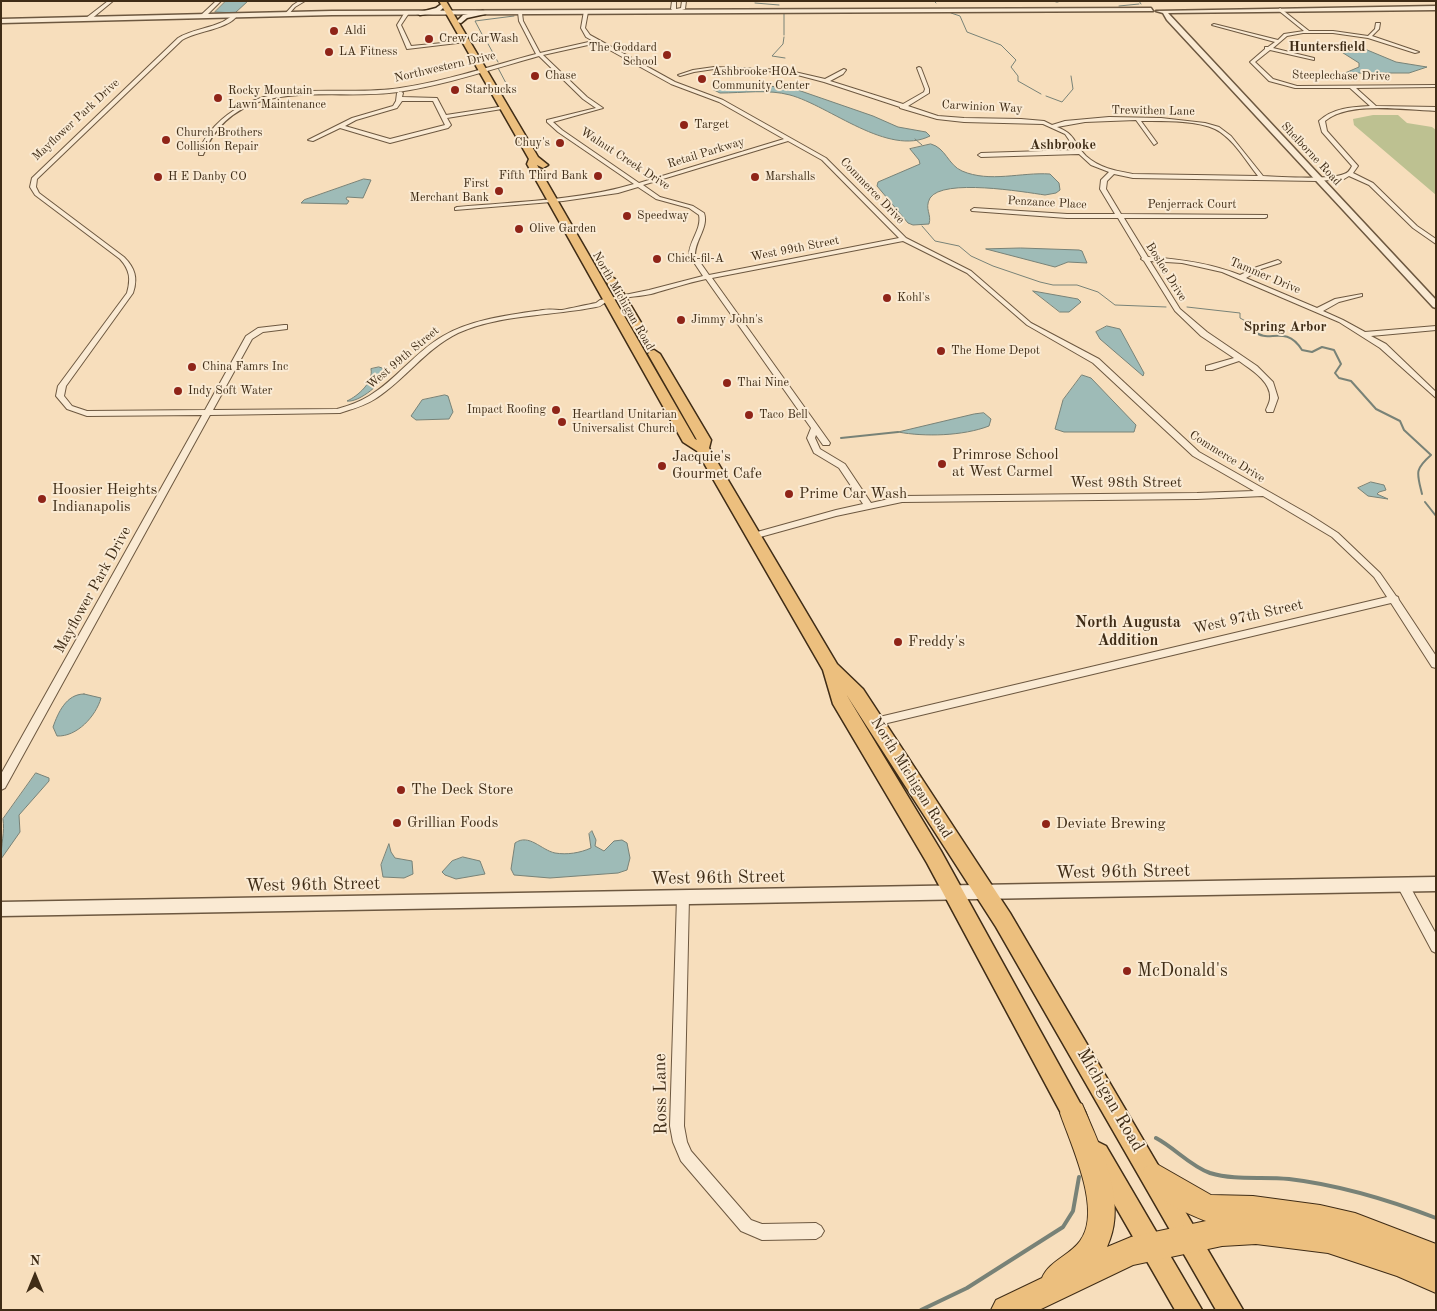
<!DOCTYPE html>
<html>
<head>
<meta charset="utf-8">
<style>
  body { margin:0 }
  #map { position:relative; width:1437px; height:1311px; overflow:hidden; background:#f7debc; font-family:"Old Standard TT",serif }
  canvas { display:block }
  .frame { position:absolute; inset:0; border:2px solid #3f2c16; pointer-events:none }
  .north { position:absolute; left:10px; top:1251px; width:50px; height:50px; -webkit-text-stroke:4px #faead3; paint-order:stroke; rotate:0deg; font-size:14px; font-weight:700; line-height:20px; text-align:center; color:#3f2c16 }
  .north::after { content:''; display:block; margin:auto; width:18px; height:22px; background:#3f2c16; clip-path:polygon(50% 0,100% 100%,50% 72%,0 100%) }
</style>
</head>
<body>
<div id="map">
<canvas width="1437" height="1311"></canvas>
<div class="frame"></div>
<div class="north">N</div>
</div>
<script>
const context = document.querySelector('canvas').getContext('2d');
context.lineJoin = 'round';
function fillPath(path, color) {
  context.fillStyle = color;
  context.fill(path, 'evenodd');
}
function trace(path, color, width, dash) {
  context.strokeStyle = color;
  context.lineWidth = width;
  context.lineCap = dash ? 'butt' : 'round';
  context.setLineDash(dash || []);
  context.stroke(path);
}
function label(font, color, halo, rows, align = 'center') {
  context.font = font + ' "Old Standard TT",serif';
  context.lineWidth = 4;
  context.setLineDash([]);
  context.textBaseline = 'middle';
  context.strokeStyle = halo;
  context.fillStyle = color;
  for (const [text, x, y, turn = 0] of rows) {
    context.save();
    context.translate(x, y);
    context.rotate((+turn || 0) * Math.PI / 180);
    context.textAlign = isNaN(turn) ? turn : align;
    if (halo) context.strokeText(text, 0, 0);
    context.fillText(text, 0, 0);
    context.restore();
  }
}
fillPath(new Path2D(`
  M1373 115H1398L1407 123 1432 127 1436 130V195L1354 125 1353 119Z`), '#bdc191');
const water = new Path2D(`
  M226 1H248L235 13 215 12Z
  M1321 45 1360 47 1396 62 1427 67 1409 73H1345L1359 67V63L1340 51 1317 46Z
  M742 84 792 88 873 116 898 127 926 132 930 136C888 157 830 106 790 95 768 89 743 93 720 93L714 90Z
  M931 144C946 148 948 165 962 171 990 183 1021 172 1050 174L1059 183 1060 190 1056 193 1045 195C1024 192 943 178 930 198 924 209 932 214 929 224L913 225 908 223 877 186 878 182 920 164 919 160 910 149Z
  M364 179 371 180 363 198 347 197 346 199 349 201 347 204 301 203 304 200Z
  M1021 248 1079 250 1082 251 1087 263 1068 262 1055 267 986 249Z
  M1033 291 1078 299 1081 302 1069 312H1060Z
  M1107 326 1120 329 1144 373 1143 376 1100 339 1096 332Z
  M379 367 388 370C384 382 359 403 347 401 358 396 374 382 371 369Z
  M1082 375 1091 378 1136 425 1134 432H1064L1055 429 1063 400Z
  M445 395 448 396 453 412 449 419 416 420 411 416 422 400Z
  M984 413 991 419 989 426C963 436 925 437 898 432L974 414Z
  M1371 482 1384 485 1386 490 1379 492 1377 494 1388 499 1368 496 1358 488Z
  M84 694 101 698C96 716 77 737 57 736L53 727C58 713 66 694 84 694Z
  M36 773 49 778V781L19 815 20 832 1 859C1 844 5 832 3 819Z
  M592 831 596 840 595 846 604 851 614 841 622 840 627 843 630 858 627 870 618 873 550 878 514 875 511 869 515 843C529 833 541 850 555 853 567 855 580 853 591 848L589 834Z
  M389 844 391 852 395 858 412 861 413 874 404 878 383 877 381 865Z
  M463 857 480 861 485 874 456 879 445 875 442 872 452 861Z`);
fillPath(water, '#9ebbb7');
trace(water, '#788277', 1);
trace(new Path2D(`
  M934 1 936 3
  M1139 1 1141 4
  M1056 2H1058
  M755 3 779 5
  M1119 6 1139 4
  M784 13V35
  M951 13 960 16 967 32 1001 45 1016 60 1011 67 1018 76V81L1041 94
  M784 37 783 44 772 56 785 58
  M484 38 475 21 514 16
  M487 42 498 62
  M498 68 507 85
  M1046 96 1062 102 1073 89 1071 76
  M915 139 922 145
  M922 226 935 241 959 246 971 256 993 266 1040 282 1053 285H1077L1098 292 1115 305 1166 307
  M1187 307 1240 313V318L1253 325 1256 332`), '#788277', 1);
trace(new Path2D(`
  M1255 331C1267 345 1285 323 1302 350L1312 352 1322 347 1334 350 1341 364 1335 373 1339 378 1351 381 1376 409 1400 421 1404 430 1431 455C1414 470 1417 473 1422 494
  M841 438 898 432
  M1425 502 1436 516`), '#788277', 2);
trace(new Path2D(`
  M1156 1138C1175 1148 1190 1166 1210 1173 1236 1181 1263 1176 1289 1179 1340 1185 1389 1200 1436 1218
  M921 1310 967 1288 1063 1227 1073 1211 1079 1177`), '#788277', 4);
const minor = new Path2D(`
  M108 1H113L90 20H86V18Z
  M216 1H221L205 17H201V15Z
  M299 1H305L295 7 288 15H284L293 5Z
  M672 1H676V9L681 8 682 1H686L685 9 679 11 680 13H676L671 9Z
  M1280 8 1309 31H1333L1368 36 1375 29 1376 23H1380L1379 29 1372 36 1419 52 1415 53 1368 38 1333 33H1303L1287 36 1273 48 1314 58V60L1270 50 1255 62 1273 79 1297 86 1436 85V87L1356 88 1376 106 1436 107V111C1405 110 1349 101 1325 121L1327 131 1358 166 1353 173 1373 183 1417 226 1436 239V244L1413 228 1369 185 1349 176 1344 179 1317 181 1133 178 1114 174 1107 181 1106 189 1121 214 1267 215V217L1265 218H1124L1148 257C1180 259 1210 263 1240 275L1257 267 1278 260 1281 262 1280 263 1261 269 1246 278 1317 308 1335 299 1362 294V296L1339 302 1323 311 1343 320 1365 332 1436 326V330L1371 336 1386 344 1436 392V398L1380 348 1339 322 1222 272 1182 263 1150 261 1180 309 1207 332 1257 366 1273 382 1278 398 1273 412H1267L1266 410C1267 407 1270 402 1270 398 1271 381 1250 369 1239 361L1212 370H1206V366L1234 358 1201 336 1175 311 1144 261 1141 259 1142 258 1118 218H1067L972 211 971 210 974 208 1067 214H1115L1100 189 1101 180 1109 172 1091 165 1079 154 981 157 978 155 981 153 1076 150 1065 134 1043 124 964 122 937 119 900 108V107L824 82 786 72 714 69 694 72 680 76 678 75 693 70 714 67 786 70 825 79 844 69 846 70 843 74 830 81 903 104 924 92 925 89 917 68 919 67 921 68 929 89V93L908 106 938 116 964 118 1021 119 1044 121 1052 125 1065 121 1109 117 1161 118 1205 123 1219 127 1231 136 1263 176C1280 177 1331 180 1344 174 1348 173 1350 170 1352 166L1322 132 1319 121C1333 108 1352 107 1370 106L1350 88H1295L1269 81 1250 62 1265 49V47H1268L1275 42 1212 25 1214 24 1278 40 1284 34 1304 31 1278 10ZM1136 120 1154 145 1157 143 1141 121C1162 121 1196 120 1215 129 1233 138 1246 161 1258 176L1133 174C1117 171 1099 168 1086 156 1073 143 1077 135 1057 127L1085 122Z
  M584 11 588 12 585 28 590 35 675 82 723 100 826 158 906 238 971 271 1031 323 1099 359 1199 452 1310 515 1338 533 1380 573 1396 596 1398 597 1399 600 1436 656V668L1432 667 1391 603 875 726 871 725 870 722 871 719 875 718 1387 597 1374 577 1332 537 1263 496 1197 499 902 502 836 516 753 539 750 538 749 536 750 534 836 510 863 504 839 468 814 453 807 438 811 428 706 279C687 283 669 289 651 294 637 297 619 297 606 302 602 304 601 307 596 307 551 316 501 314 458 333 425 349 405 380 375 399 364 406 352 409 340 413L210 415 5 788 1 790V774L202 415 87 416 67 409 56 396 58 386 127 293C131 279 130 270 120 259L35 195 30 187 32 178 178 38C191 30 206 29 220 23 226 21 231 15 238 14 231 29 196 31 182 40L37 179 36 187 39 193 124 257C135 268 138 278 133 293L66 386 64 396 72 406 87 411 205 410 246 336 258 328 284 325H287V329L263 332 252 339 213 410 337 409C348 406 359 402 369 396 396 380 415 352 443 336 472 319 510 315 543 310 549 309 556 310 562 310 573 308 585 305 596 303L600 300 649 290 703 276 689 255C689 241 702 229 699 215L689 208 656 199 638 187 618 193 563 201 455 210V208L457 207C513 202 581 200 634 184L558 132 547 122V120L596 108 583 99 539 56C492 69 446 85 398 92 329 102 237 72 203 155H199C199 145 208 134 215 126 265 74 336 98 400 88 446 81 491 66 536 54L519 21 518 12 522 13 523 21 540 53 593 41 586 37 581 28ZM597 43 671 84 719 102 784 139 639 183 562 130 553 122 603 108 587 97 543 55ZM788 141 822 160 899 238 709 275 695 255C695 240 709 227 704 213L693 206 660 197 643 185ZM903 241 967 273 1027 325 1093 363 1193 456 1254 491 1197 493 902 496 871 503 845 464 820 449 815 438 816 435 823 445H829L830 443 712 278Z
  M405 12 409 13 401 25 411 46 464 41 466 42 407 49 397 25Z
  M400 91 403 93 402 97 437 98 446 115 505 106 508 108 447 118 451 125 448 128 390 143 340 128 313 141 308 140 352 118 393 106 396 101 397 93ZM402 101H433L445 125 390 139 345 126 356 120 397 108Z
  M1403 879 1407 881 1436 934V953L1432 951 1399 889 1397 885 1399 881Z
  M683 891 687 893 689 897 684 1126 687 1142 691 1151 751 1220 762 1224 816 1223 821 1226 824 1231 821 1236 816 1239 762 1240 741 1231 681 1161 673 1142 670 1126 677 897 679 893Z`);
const tertiary = new Path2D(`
  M1436 6V10L1168 13 1436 300V308L1433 307 1167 20 1163 13 1156 11Z
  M1151 8 1153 11 332 15 1 23V19L332 11Z
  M1436 877V891L1 916V902Z`);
const secondary = new Path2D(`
  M443 3 446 5 440 11 420 15 417 13 436 8Z
  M483 11 485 14 467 18 461 23 456 22 463 15Z`);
const primary = new Path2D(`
  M439 1H446L538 157 548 165 543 168 537 165 695 439 697 440 648 354 650 351 654 350 660 354 711 440 709 448 837 664 863 689 1010 913 1243 1310H1216L996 927 846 694 941 851 1085 1112 1088 1120 1085 1128 1077 1131 1069 1128 927 863 833 704 823 670 697 451 683 442 527 164 529 159Z
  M610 276 615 279 646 331 644 333H636L634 331 605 279Z
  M1098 1142 1106 1146 1202 1310H1175L1090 1162 1086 1154 1090 1146Z`);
const motorway = new Path2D(`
  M1073 1100 1082 1104C1100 1147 1129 1201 1107 1247L1131 1237 1206 1221C1186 1213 1150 1198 1141 1177L1145 1167 1155 1163 1211 1195 1253 1196 1320 1205 1355 1213 1436 1244V1293L1397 1276 1328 1253 1256 1244 1222 1246 1133 1265 1039 1310H991L996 1300 1042 1278C1049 1261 1069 1256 1080 1241 1103 1211 1071 1145 1060 1113L1064 1104Z`);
trace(minor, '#6d5840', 2);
trace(tertiary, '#6d5840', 3);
trace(secondary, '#3f2c16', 3);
trace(primary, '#3f2c16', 3);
trace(motorway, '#3f2c16', 2);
fillPath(minor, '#faead3');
fillPath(tertiary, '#faead3');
fillPath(secondary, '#faead3');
fillPath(primary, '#ecbf7e');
fillPath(motorway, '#ecbf7e');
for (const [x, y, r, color] of [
  [334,31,5,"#8f2418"],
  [429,39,5,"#8f2418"],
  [329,52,5,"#8f2418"],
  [667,55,5,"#8f2418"],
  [535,76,5,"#8f2418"],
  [702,79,5,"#8f2418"],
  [455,90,5,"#8f2418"],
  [218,98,5,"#8f2418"],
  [684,125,5,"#8f2418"],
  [166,140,5,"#8f2418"],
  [560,143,5,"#8f2418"],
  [598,176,5,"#8f2418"],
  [158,177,5,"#8f2418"],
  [755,177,5,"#8f2418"],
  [499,191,5,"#8f2418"],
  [627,216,5,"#8f2418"],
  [519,229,5,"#8f2418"],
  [657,259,5,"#8f2418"],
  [887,298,5,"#8f2418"],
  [681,320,5,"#8f2418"],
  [941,351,5,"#8f2418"],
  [192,367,5,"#8f2418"],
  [727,383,5,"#8f2418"],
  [178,391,5,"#8f2418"],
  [556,410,5,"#8f2418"],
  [749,415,5,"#8f2418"],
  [562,422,5,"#8f2418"],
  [942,464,5,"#8f2418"],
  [662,466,5,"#8f2418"],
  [789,494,5,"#8f2418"],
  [42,499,5,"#8f2418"],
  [898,642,5,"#8f2418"],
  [401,790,5,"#8f2418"],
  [397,823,5,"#8f2418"],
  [1046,824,5,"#8f2418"],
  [1127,971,5,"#8f2418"]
]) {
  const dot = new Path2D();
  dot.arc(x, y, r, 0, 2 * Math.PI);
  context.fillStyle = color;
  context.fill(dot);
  trace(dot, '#faead3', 2);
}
label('12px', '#3f2c16', '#faead3', [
  ["Aldi",344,31],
  ["Crew CarWash",439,39],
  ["The Goddard",657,48,"right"],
  ["School",657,62,"right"],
  ["LA Fitness",339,52],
  ["Ashbrooke HOA",712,72],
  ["Community Center",712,86],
  ["Chase",545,76],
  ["Starbucks",465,90],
  ["Rocky Mountain",228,91],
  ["Lawn Maintenance",228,105],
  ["Target",694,125],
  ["Church Brothers",176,133],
  ["Collision Repair",176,147],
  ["Chuy's",550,143,"right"],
  ["Fifth Third Bank",588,176,"right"],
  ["H E Danby CO",168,177],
  ["Marshalls",765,177],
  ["First",489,184,"right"],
  ["Merchant Bank",489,198,"right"],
  ["Speedway",637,216],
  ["Olive Garden",529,229],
  ["Chick-fil-A",667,259],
  ["Kohl's",897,298],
  ["Jimmy John's",691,320],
  ["The Home Depot",951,351],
  ["China Famrs Inc",202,367],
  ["Thai Nine",737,383],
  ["Indy Soft Water",188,391],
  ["Impact Roofing",546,410,"right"],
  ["Heartland Unitarian",572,415],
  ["Universalist Church",572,429],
  ["Taco Bell",759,415]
], 'left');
label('12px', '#3f2c16', '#faead3', [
  ["Northwestern Drive",445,67,-13],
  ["Steeplechase Drive",1341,76,1],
  ["Carwinion Way",982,107,3],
  ["Trewithen Lane",1153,111,1],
  ["Mayflower Park Drive",76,120,-43],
  ["Retail Parkway",706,153,-17],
  ["Shelborne Road",1311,154,47],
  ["Walnut Creek Drive",625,159,33],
  ["Commerce Drive",872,191,46],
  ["Penzance Place",1047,203,3],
  ["Penjerrack Court",1192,205],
  ["West 99th Street",795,249,-11],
  ["Bosloe Drive",1166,272,58],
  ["Tammer Drive",1265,276,23],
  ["North Michigan Road",623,301,60],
  ["West 99th Street",403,358,-40],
  ["Commerce Drive",1227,457,32]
]);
label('bold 14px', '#3f2c16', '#faead3', [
  ["Huntersfield",1327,47],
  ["Ashbrooke",1063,145],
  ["Spring Arbor",1285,327]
]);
label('15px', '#3f2c16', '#faead3', [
  ["Primrose School",952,455],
  ["at West Carmel",952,472],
  ["Jacquie's",672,457],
  ["Gourmet Cafe",672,474],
  ["Hoosier Heights",52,490],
  ["Indianapolis",52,507],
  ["Prime Car Wash",799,494],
  ["Freddy's",908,642],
  ["The Deck Store",411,790],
  ["Grillian Foods",407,823],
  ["Deviate Brewing",1056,824]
], 'left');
label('15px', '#3f2c16', '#faead3', [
  ["West 98th Street",1126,483],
  ["Mayflower Park Drive",93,590,-61],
  ["West 97th Street",1248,617,-13],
  ["North Michigan Road",911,778,58]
]);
label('bold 16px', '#3f2c16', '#faead3', [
  ["North Augusta",1128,623],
  ["Addition",1128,641]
]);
label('18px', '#3f2c16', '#faead3', [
  ["West 96th Street",1123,872,-1],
  ["West 96th Street",718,878,-1],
  ["West 96th Street",313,885,-1],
  ["Ross Lane",661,1094,-91],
  ["Michigan Road",1110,1100,60]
]);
label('18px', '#3f2c16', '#faead3', [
  ["McDonald's",1137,971]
], 'left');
</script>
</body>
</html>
